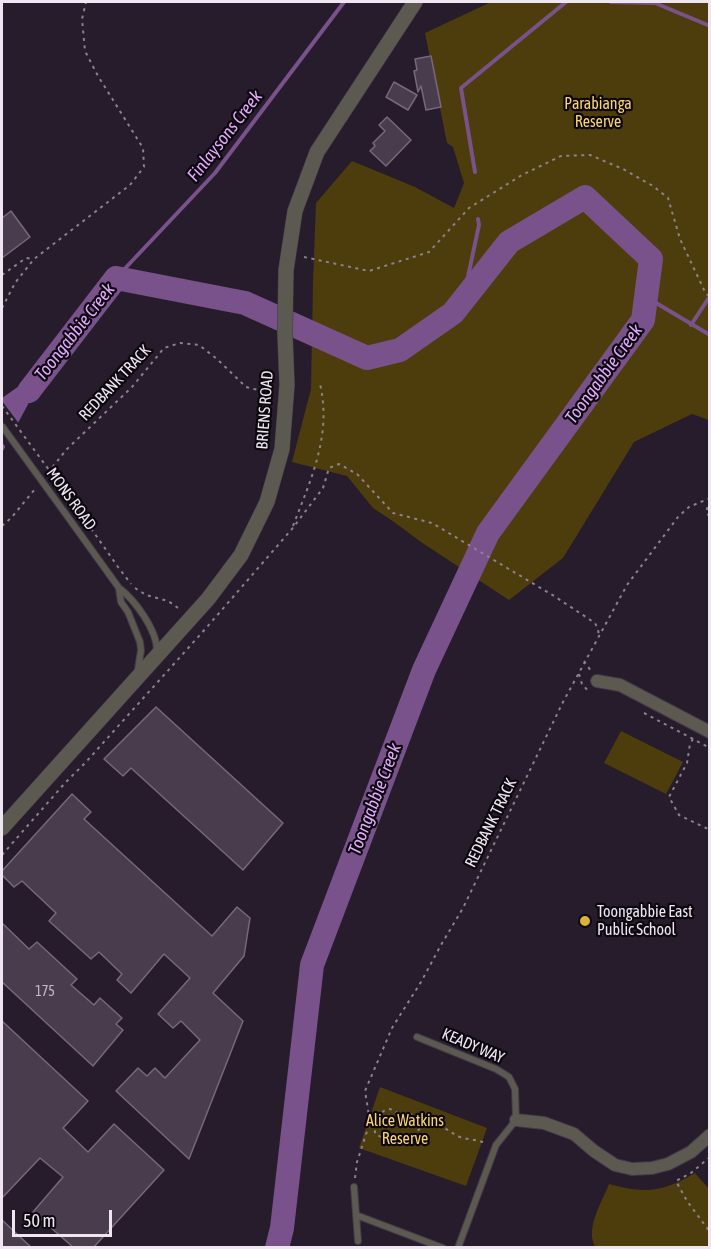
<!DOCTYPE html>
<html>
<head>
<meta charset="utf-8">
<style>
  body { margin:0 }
  #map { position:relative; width:711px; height:1249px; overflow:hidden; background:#261c2b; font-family:"Asap Condensed",sans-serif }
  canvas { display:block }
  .frame { position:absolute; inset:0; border:3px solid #eee7f1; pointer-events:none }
  .scale { position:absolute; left:12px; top:1210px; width:100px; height:27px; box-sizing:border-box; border:3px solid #eee7f1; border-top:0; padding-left:8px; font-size:18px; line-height:21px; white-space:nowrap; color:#eee7f1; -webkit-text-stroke:4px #0d080f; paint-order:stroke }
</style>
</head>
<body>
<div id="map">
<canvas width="711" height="1249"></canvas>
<div class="frame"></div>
<div class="scale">50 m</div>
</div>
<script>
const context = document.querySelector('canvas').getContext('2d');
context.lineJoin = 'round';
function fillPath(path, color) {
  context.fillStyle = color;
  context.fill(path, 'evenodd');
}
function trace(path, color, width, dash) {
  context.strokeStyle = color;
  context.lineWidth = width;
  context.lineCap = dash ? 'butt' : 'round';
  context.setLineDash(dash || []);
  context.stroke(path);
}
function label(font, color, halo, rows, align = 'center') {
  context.font = font + ' "Asap Condensed",sans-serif';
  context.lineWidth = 4.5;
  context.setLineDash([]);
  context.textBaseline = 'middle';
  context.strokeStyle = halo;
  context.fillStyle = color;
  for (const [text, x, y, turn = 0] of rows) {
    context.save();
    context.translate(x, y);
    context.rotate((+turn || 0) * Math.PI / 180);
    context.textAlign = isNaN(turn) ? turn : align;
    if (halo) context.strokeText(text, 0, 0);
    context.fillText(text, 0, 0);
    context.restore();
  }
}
fillPath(new Path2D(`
  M491 2H709V420L692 414 634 442 563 558 509 600 421 542 394 522 373 508 347 476 292 462 311 389 313 282 316 203 352 161 415 187 454 208 464 183 453 147 447 143 425 33Z
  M621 731 683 762 666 794 604 763Z
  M380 1087 487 1128 466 1186 359 1148Z
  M695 1173 709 1189V1247L596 1248C584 1230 602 1202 609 1184 644 1194 664 1192 695 1173Z`), '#4d3d0c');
fillPath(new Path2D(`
  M49 365 2 453V398Z`), '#79518b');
fillPath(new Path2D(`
  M2 401 20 425 7 449 2 442Z`), '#261c2b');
trace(new Path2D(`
  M611 2 655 3 710 26
  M475 172 461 88 566 2
  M116 278 215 173 344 2
  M646 297 710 335
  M463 300 479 225 478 219
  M691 325 710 296`), '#79518b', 4);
trace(new Path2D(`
  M29 391 116 278 245 303 367 358 400 350 453 313 509 242 585 197 651 259 643 320 488 533 424 670 312 965 282 1228 277 1248`), '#79518b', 24);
const building = new Path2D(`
  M431 56 441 107 426 110 421 86 418 92 414 71 417 70 415 59Z
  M394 82 417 95 408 110 386 97Z
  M387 117 411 140 386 166 370 151 375 146 373 143 385 131 379 125Z
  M11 211 30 237 2 258V218Z
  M156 707 283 823 243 870 131 768 123 776 104 759Z
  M72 794 91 812 84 819 212 936 237 907 250 918 244 956 213 993 243 1021 189 1159 116 1091 138 1068 147 1076 155 1068 165 1078 200 1040 181 1021 173 1028 158 1014 190 978 164 954 131 993 117 980 122 974 99 952 91 959 49 921 56 913 22 881 14 887 2 875V871Z
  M2 923 29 949 37 942 77 979 71 985 94 1005 100 998 122 1018 116 1024 123 1030 93 1066 2 982Z
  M2 1021 88 1101 63 1128 88 1152 114 1124 164 1170 93 1248H74L33 1212 63 1177 40 1158 2 1198Z
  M2 1220 32 1248H2Z`);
fillPath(building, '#483c4d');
trace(building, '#75697b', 1.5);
const service = new Path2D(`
  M65 513 119 588C135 600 157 630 157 651
  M119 589 121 602 128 612 140 642 141 650 138 669
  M417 1037 496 1069 509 1077 515 1089 516 1120 496 1145 458 1248
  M354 1187 358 1241
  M356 1215 443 1248`);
const minor = new Path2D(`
  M597 681 620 685 710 732
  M516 1120 544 1123 574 1134 594 1151 615 1165 632 1169 652 1168 668 1164 691 1152 710 1135`);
const tertiary = new Path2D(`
  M2 828 208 599 241 555 267 502 282 449 287 385 285 334 286 270 295 211 317 152 415 2`);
trace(service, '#423847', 8);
trace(minor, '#423847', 14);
trace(tertiary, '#423847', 16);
trace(new Path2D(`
  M304 257 369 271 429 252 469 208 522 175 561 156 590 155 623 169 653 186 668 198 680 239 706 294 710 296
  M2 275 26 258 34 259
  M2 308 15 283 34 259 130 185 144 167 143 148 98 76 85 51 82 19 86 2
  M48 473 66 450 132 387 164 348 180 343 199 345 217 359 246 387 270 393
  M710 500 706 512 710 517
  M74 504 118 567 131 584
  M2 526 12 517 35 489
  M293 526C311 479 332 435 320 384
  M135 588 146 595 168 601 181 610
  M584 661 591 671
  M579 674 582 684 589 692
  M644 713 710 748
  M693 739 690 744 687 763 669 797 679 815 710 830
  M2 855 65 783 86 762 207 627 292 529 323 488 329 468 339 464 357 474 393 513 432 523 554 596 595 623 598 629 599 637
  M420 1128 410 1113C408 1113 402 1114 400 1114 395 1113 393 1108 387 1109 379 1112 374 1127 375 1134 390 1141 400 1149 413 1135 418 1130 422 1126 429 1125 443 1123 448 1132 460 1137 469 1140 478 1139 487 1144
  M710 1157 691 1173 676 1181 687 1201 710 1232
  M355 1178 357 1162 370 1122 365 1091 392 1028 421 982 441 945 463 908 563 702 627 585 678 517 689 507 710 498`), '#8b828f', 2, [3, 4.5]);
trace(service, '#5c5950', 6);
trace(minor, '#5c5950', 12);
trace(tertiary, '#5c5950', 15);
const serviceBridge = new Path2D(`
  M2 426 65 513`);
trace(serviceBridge, '#423847', 8, []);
trace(new Path2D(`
  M2 406 74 504`), '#8b828f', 2, [3, 4.5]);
trace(serviceBridge, '#5c5950', 6);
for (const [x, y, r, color] of [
  [585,921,6,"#dbb233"]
]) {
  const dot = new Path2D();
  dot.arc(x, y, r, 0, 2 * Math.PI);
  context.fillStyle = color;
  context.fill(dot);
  trace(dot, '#0d080f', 2);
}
label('14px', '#c4bcc8', null, [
  ["175",45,992]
]);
label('16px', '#fbd66e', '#0d080f', [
  ["Parabianga",598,104],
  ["Reserve",598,122],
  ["Alice Watkins",405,1121],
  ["Reserve",405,1139]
]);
label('16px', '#eee7f1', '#0d080f', [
  ["REDBANK TRACK",115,383,-47],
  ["BRIENS ROAD",265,410,-86],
  ["MONS ROAD",71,499,54],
  ["REDBANK TRACK",491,823,-64],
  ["KEADY WAY",473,1046,23]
]);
label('16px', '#eee7f1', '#0d080f', [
  ["Toongabbie East",597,912],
  ["Public School",597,930]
], 'left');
label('italic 18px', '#e3aafe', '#0d080f', [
  ["Finlaysons Creek",225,136,-52],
  ["Toongabbie Creek",75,332,-52],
  ["Toongabbie Creek",604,374,-54],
  ["Toongabbie Creek",375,799,-69]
]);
</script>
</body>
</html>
